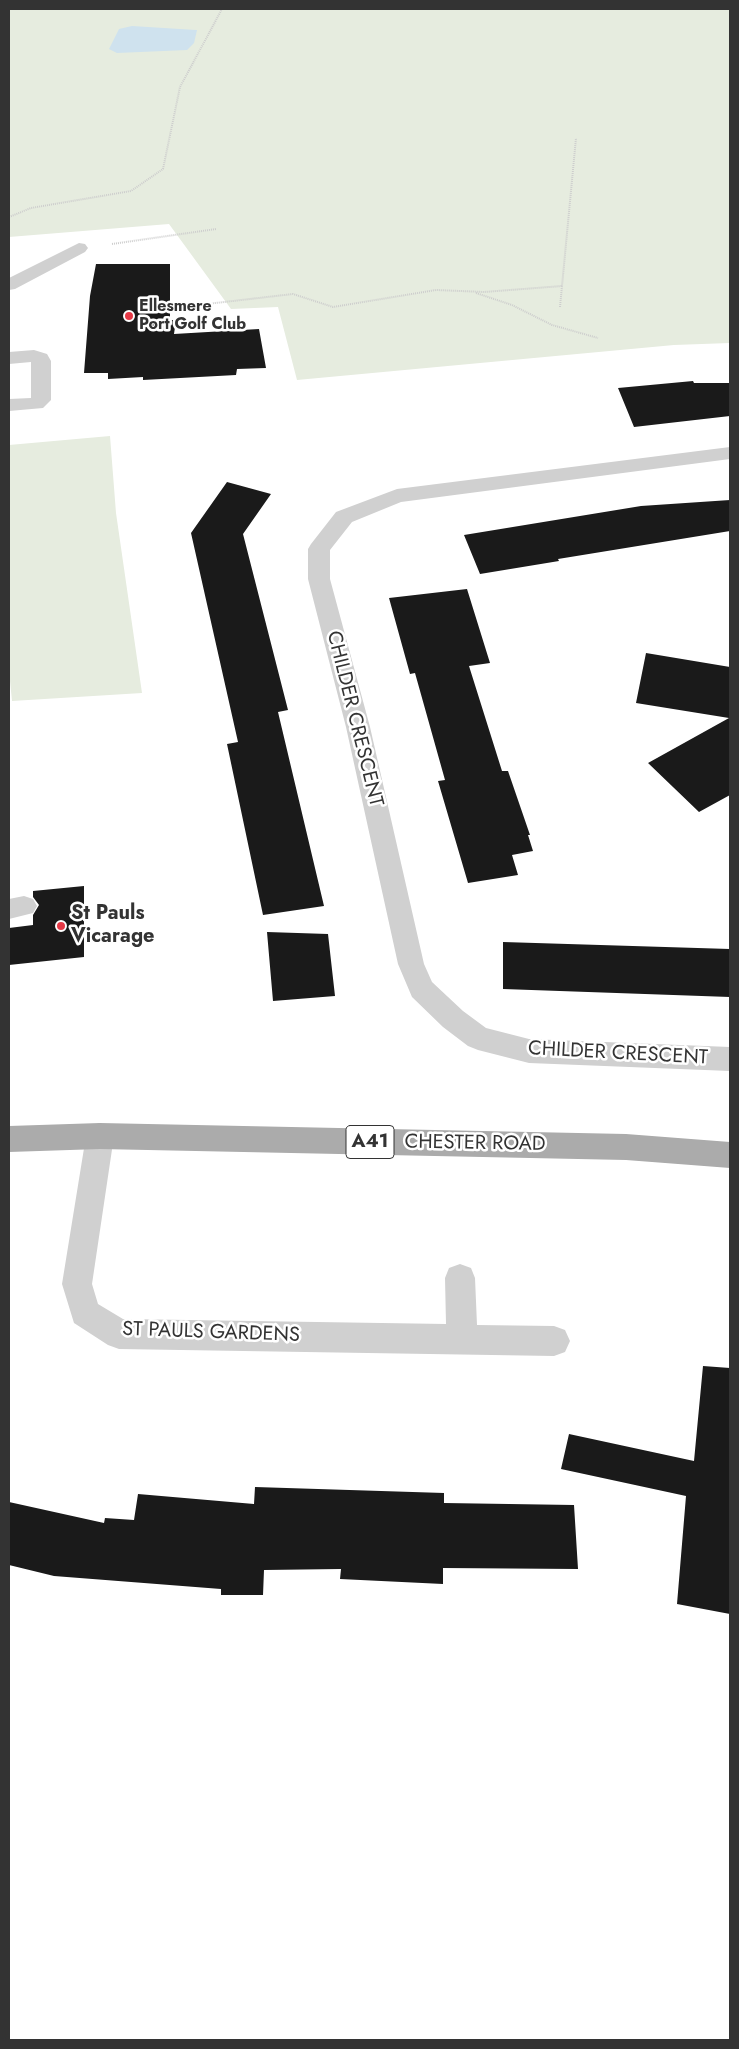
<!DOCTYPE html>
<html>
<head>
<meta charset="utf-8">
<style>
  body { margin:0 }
  #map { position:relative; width:739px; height:2049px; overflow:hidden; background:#fff; font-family:Jost,sans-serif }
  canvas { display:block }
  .frame { position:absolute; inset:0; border:10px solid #333; pointer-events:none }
</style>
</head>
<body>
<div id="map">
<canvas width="739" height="2049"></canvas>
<div class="frame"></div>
</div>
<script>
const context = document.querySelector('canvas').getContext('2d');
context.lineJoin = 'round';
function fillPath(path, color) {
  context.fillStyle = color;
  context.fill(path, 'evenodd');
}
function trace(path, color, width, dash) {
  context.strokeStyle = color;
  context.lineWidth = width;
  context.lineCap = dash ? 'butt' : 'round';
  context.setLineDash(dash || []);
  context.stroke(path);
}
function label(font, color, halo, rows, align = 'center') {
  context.font = font + ' Jost,sans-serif';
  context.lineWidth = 5;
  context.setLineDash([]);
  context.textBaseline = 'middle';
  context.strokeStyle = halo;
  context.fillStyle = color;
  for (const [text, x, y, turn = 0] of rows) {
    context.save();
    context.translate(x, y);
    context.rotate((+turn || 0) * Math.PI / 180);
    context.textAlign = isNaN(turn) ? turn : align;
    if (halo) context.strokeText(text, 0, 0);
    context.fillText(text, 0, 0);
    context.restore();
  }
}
fillPath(new Path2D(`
  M9 9H730V343L674 345 297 380 278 307 231 309 169 224 9 237Z
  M110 436 116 513 142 693 12 701 9 671V445Z`), '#e6ecdf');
fillPath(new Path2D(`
  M132 26 196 30H197L194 43 187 50 117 53 109 49 119 29Z`), '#cfe2ee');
fillPath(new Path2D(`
  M96 264H170V320H176L174 334 259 329 266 368 237 369 236 375 143 380V377L108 379V373H84L90 296Z
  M693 381 694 383H730V416L634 427 618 388Z
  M227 482 271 494 243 534 288 710 278 712 324 906 263 915 227 744 238 742 191 533Z
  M730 500V531L558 559 559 561 480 574 464 535 641 506Z
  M467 589 490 663 469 666 502 771H508L530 835H528L533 851 512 855 518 875 468 883 438 781 445 780 415 673 410 674 389 598Z
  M646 653 730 667V795L699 812 648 763 729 718 636 703Z
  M84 886V957L9 965V928L33 925V915L39 905 33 897V891Z
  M267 932 328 934 335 996 273 1001Z
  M503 942 730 949V997L503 989Z
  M703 1366 730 1368V1614L677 1604 686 1496 561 1469 569 1434 694 1461Z
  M255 1487 444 1493V1503L574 1505 578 1569 443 1568V1584L340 1579 341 1569 264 1570 263 1595H221V1589L54 1576 9 1565V1502L104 1523 105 1518 134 1520 138 1494 254 1504Z`), '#1a1a1a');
trace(new Path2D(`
  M9 217 31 208 131 191 163 169 180 87 222 9
  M112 244 216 229
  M476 293 512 305 552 325 598 338
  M181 307 293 294 333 307 436 290 484 292 562 286 576 138
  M560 307 562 286`), '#cdcdcd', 2, [1, 1]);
fillPath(new Path2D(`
  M79 243 85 244 88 248 85 252 15 289 9 290V278Z
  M34 350 47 354 51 361V400L43 408 9 411V399L31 398V362L9 364V352Z
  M730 447V459L401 502 352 522 330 550V579L370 727 424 964 432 982 463 1011 486 1028 529 1039 730 1047V1071L529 1063 478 1050 468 1046 443 1027 412 997 398 964 346 727 308 579V549L311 544 336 512 397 489Z
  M24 896 33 899 37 906 33 913 9 919V899Z
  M100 1123 110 1127 114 1136 92 1284 98 1304 123 1319 446 1324 445 1278 449 1268 460 1264 471 1268 475 1278 477 1325 554 1326 565 1330 570 1341 565 1352 554 1356 119 1349 108 1345 74 1323 62 1284 86 1136 90 1127Z`), '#d0d0d0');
fillPath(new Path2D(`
  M100 1123 626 1134 730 1142V1168L626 1160 100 1149 9 1152V1126Z`), '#ababab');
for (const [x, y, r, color] of [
  [129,316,5,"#e63946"],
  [61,926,5,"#e63946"]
]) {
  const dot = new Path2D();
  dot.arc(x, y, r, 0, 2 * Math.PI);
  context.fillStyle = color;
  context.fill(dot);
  trace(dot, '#fff', 2);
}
label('bold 16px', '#333', '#fff', [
  ["Ellesmere",139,307],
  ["Port Golf Club",139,325]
], 'left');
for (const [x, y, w] of [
  [370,1142,48]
]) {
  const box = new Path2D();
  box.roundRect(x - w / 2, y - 16.5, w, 33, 4);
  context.fillStyle = '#fff';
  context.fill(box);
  trace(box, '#333', 1);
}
label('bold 19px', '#333', null, [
  ["A41",370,1142]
]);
label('20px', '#333', '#fff', [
  ["CHILDER CRESCENT",354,719,76],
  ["CHILDER CRESCENT",618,1054,3],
  ["CHESTER ROAD",475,1144,1],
  ["ST PAULS GARDENS",211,1333,2]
]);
label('bold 20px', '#333', '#fff', [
  ["St Pauls",71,914],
  ["Vicarage",71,937]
], 'left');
</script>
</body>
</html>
